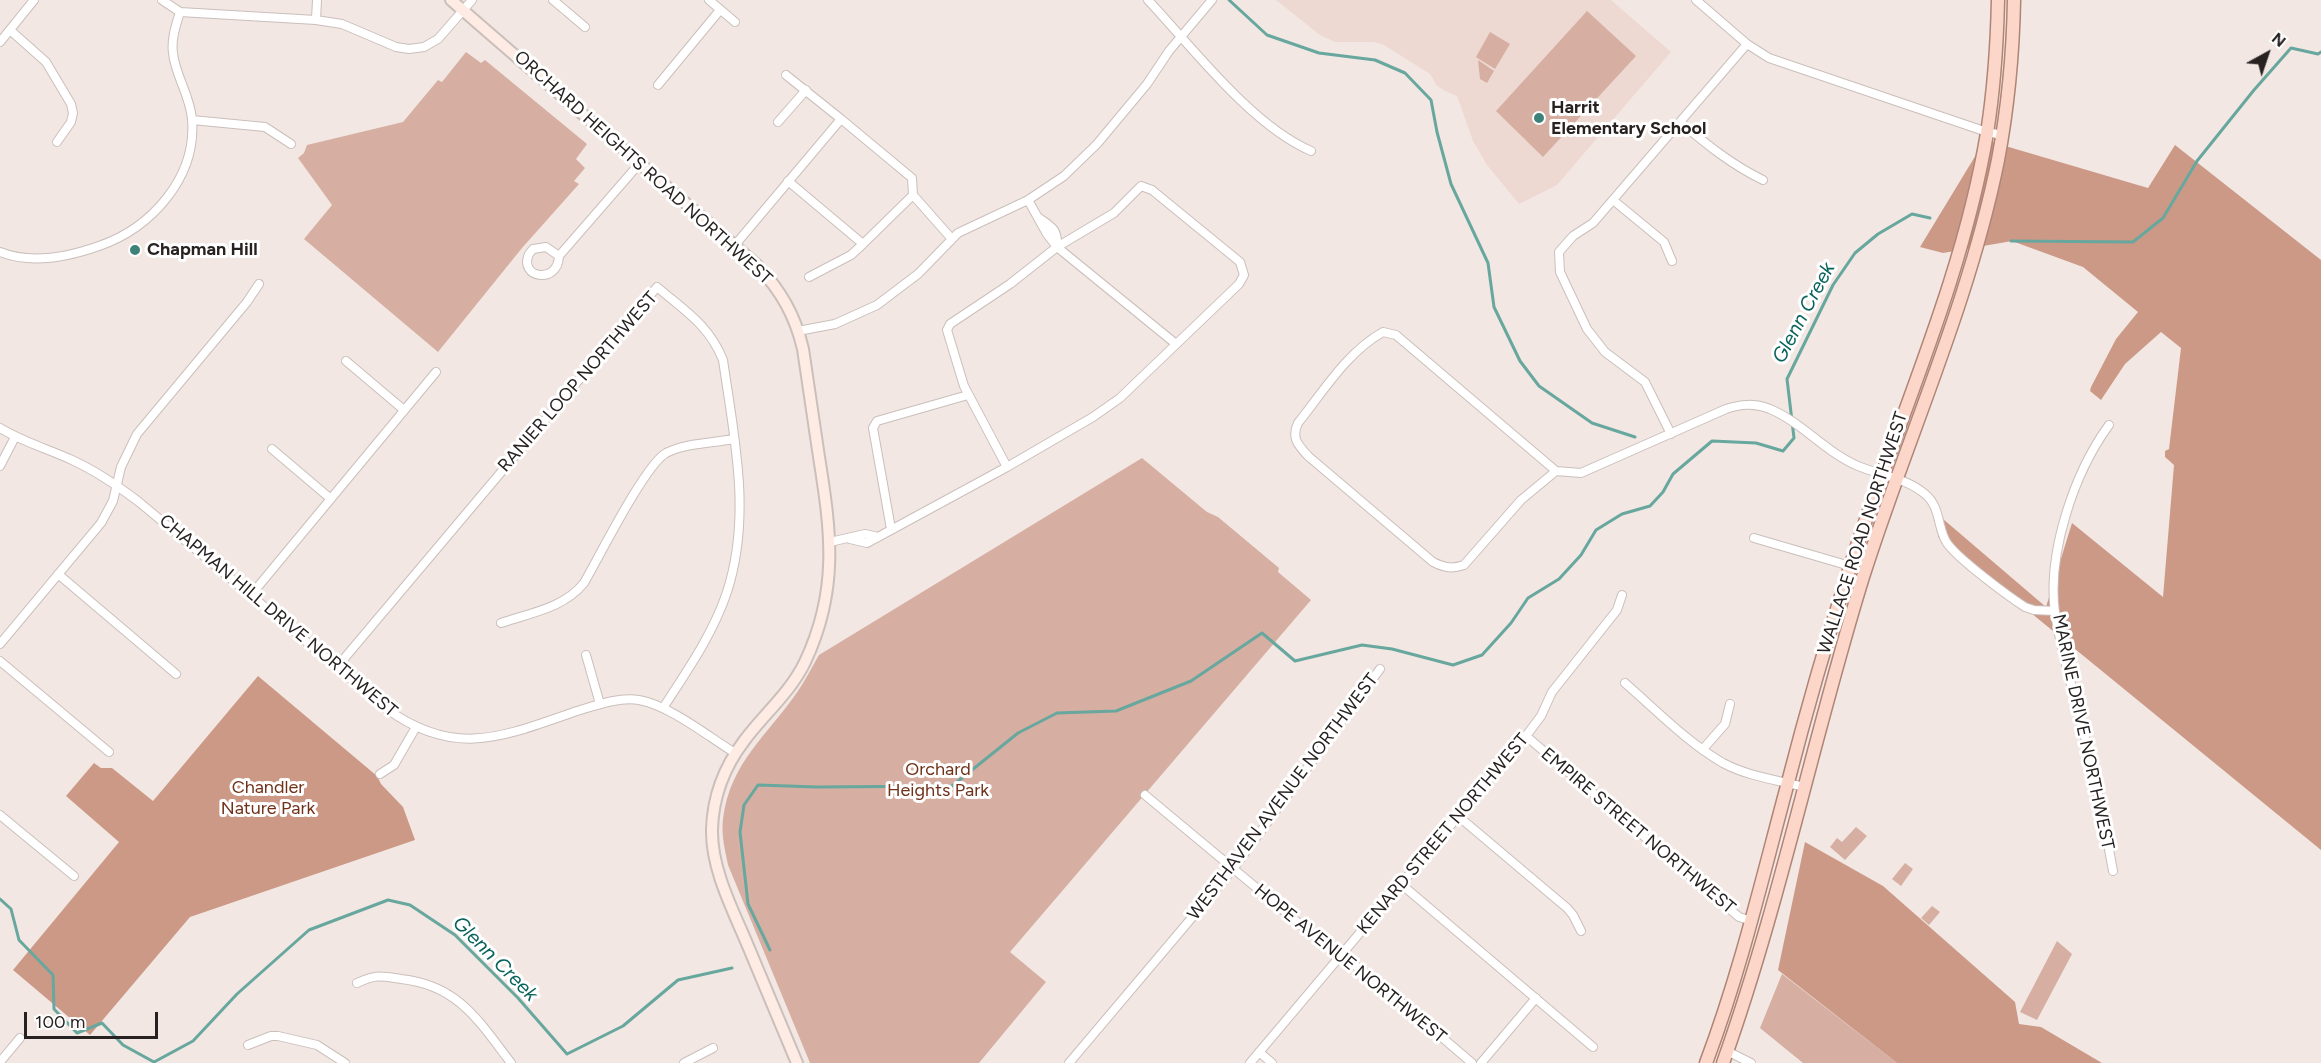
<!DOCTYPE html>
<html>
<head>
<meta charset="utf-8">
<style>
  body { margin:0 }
  #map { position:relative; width:2321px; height:1063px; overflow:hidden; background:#f2e7e3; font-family:Figtree,sans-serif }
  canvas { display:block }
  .north { position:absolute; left:2237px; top:24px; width:60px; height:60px; -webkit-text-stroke:4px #fff; paint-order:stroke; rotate:40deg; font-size:16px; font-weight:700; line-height:24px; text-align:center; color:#272221 }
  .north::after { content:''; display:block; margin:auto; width:21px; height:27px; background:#272221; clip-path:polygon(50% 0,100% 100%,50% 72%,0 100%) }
  .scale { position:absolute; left:24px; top:1012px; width:134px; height:27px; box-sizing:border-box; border:3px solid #272221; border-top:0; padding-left:8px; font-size:18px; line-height:21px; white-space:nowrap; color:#272221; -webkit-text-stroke:4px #fff; paint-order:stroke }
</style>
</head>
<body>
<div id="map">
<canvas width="2321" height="1063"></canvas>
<div class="north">N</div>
<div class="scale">100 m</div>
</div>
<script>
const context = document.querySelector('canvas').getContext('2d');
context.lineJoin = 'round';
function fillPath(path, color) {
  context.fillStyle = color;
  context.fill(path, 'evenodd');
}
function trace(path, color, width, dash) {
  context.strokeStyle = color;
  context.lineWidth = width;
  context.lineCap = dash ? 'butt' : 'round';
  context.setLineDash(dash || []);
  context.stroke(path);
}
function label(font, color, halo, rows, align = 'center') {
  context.font = font + ' Figtree,sans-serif';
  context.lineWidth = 6;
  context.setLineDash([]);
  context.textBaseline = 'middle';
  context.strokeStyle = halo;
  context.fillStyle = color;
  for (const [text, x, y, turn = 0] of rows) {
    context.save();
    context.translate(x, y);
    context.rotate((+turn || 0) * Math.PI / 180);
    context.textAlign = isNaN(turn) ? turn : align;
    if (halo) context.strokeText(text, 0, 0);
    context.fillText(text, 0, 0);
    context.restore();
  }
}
fillPath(new Path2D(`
  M1276 0H1611L1671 52 1557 185 1519 204 1487 165 1473 141 1457 96 1445 91 1437 86 1430 74 1384 45 1374 42H1335L1320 35Z`), '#edd9d2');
fillPath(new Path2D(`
  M1587 11 1636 56 1543 157 1496 111Z
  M1490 32 1510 44 1495 69 1476 57Z
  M466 52 481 63 485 60 587 144 576 159 585 168 574 181 579 184 522 248 438 352 304 239 332 205 298 158 304 153 307 145 403 122 438 80 442 82Z
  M1478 60 1494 71 1487 83 1480 79Z
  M1142 458 1207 512 1218 517 1279 568 1278 572 1311 600 1010 952 1046 982 979 1063H810L728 865C725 850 721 835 723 819 730 762 768 735 798 691 806 679 812 667 819 655Z
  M1856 827 1867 836 1845 860 1830 847 1837 838 1842 842Z
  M1905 863 1913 869 1901 886 1892 879Z
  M1932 906 1940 912 1929 925 1921 918Z
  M2057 941 2072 954 2037 1020 2020 1012Z
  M1782 974 1897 1063H1803L1760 1028Z`), '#d6afa2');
fillPath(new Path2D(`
  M1985 140 2148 188 2175 145 2321 260V850L1938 537 1943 519 2046 607 2072 523 2163 597 2174 465 2165 457V451L2169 449 2181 348 2161 332 2125 364 2101 400 2090 391 2091 387 2116 339 2138 312 2083 267 2012 241 1943 253 1920 247Z
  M258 676 377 776 381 784 403 807 415 840 190 917 90 1035 13 970 119 842 66 796 94 763 101 768H112L153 801Z
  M1805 842 1883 886 2015 1002 2019 1024 2041 1027 2102 1063H1897L1778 970Z`), '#cc9987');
trace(new Path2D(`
  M1229 0 1267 35 1319 53 1375 60 1405 73 1431 100 1437 132 1451 184 1488 263 1494 307 1520 361 1539 386 1592 423 1635 437
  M2011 241 2133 242 2163 218 2197 161 2254 90 2291 48 2318 54 2321 52
  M0 899 11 909 19 940 53 975 54 1009 77 1033 102 1023 123 1045 154 1062 193 1041 237 994 309 930 388 900 410 905 455 935 518 998 567 1054 623 1026 678 980 732 968
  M770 950 748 904 740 832 744 805 758 785 817 787 952 786 1018 733 1057 713 1116 711 1191 681 1262 633 1295 661 1362 645 1392 649 1453 665 1482 655 1511 623 1528 598 1559 579 1581 555 1596 530 1622 514 1650 506 1663 492 1673 474 1712 441 1756 443 1783 451 1794 438 1787 379 1833 285 1855 253 1878 234 1912 214 1930 218`), '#67a79e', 3);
const minor = new Path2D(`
  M162 0 180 12 316 20 342 24 396 47 409 49 424 47 438 39 472 0
  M553 0 585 27
  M709 0 735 22
  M1148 0C1192 47 1252 126 1311 151
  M1696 0 1747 44 1769 58 1987 132 2002 135
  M316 20 317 0
  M10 30 46 62 71 104 73 113 71 122 57 142
  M0 42 34 0
  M658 85 720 10
  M841 119 912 178 913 195 951 238
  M192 120 265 127 291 144
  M778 122 806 90
  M1680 122C1706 144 1732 165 1763 180
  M788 181 863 244 851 255 809 277
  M1028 200 1047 234 1057 247 1176 344
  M1613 200 1664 242 1672 261
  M1039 218C1052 227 1058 229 1057 247L1010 284 950 324 947 330 964 386 1007 467 1093 417 1120 398 1239 284 1244 275 1240 262 1152 190 1141 186 1114 213 1057 247
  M863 244 913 195
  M735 245 841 119 786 75
  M0 252C30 264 68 257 99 246 151 228 197 178 192 119 190 95 175 75 173 53 171 39 176 25 180 12
  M559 256 546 247 533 249 529 254C518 278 558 285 559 256L639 164
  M798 331 835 324 877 305 918 274 958 233 1028 200 1064 176 1097 144 1147 84 1169 51 1212 0
  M1383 332 1396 335 1556 471 1521 500 1464 565C1452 569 1445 568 1433 562L1308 456C1298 445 1291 438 1298 423 1323 392 1347 352 1383 332Z
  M346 361 404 410
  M2109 425C2074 473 2047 553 2055 613 2062 657 2076 699 2086 742 2097 784 2105 827 2113 871
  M0 428C23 442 48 449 72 460 96 471 118 486 139 502L387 709C456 759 504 736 577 711 597 705 618 697 639 700 669 705 709 737 735 753
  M1671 434 1645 382 1605 352 1587 329 1560 272 1559 252 1573 236 1593 223 1747 44
  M272 449 331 499
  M0 466 15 437
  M1556 471 1581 473 1726 409C1741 404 1754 403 1770 409 1803 423 1825 452 1858 466 1880 475 1906 478 1925 494 1941 507 1937 528 1947 543 1958 559 2008 596 2025 607L2034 610 2055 611
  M891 529 873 428 877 421 968 395
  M1754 538 1850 566
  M850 539 867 543 1007 467
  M830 542 865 534 878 537
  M58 574 176 674
  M251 595 436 372
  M501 623C530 613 564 608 584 583 599 557 645 465 666 453 685 443 713 443 734 439
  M0 644 101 523 113 501 121 467 137 434 247 302 259 284
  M586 655 600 704
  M0 661 109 752
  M337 667 657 287C685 311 709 325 723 360 734 437 752 515 727 592 713 634 687 671 663 708
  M1625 683C1656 710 1687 742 1723 763 1747 776 1777 780 1804 787
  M1526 736 1739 917 1752 921
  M1703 749 1725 724 1730 704
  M380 774 394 765 416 727
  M1145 795 1301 925 1376 981 1472 1063
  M0 815 74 876
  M1458 816 1567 908 1573 915 1581 931
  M1401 884 1593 1047
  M357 983C377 974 380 976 401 979 458 985 479 1021 511 1063
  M248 1045 271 1036H278L317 1045 345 1063
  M1727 1051 1751 1063
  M1259 1052 1272 1063
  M0 1062 20 1038
  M684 1063 713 1048
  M1069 1063 1233 869 1380 669
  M1250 1063 1526 736 1541 716 1552 692 1617 610 1622 595
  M1481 1063 1536 998`);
const secondary = new Path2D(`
  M451 0 757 265C781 291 795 315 803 349 808 385 814 421 819 457 831 532 839 590 805 662 790 693 764 714 744 741 725 766 713 797 712 829 711 869 733 910 748 946 764 985 781 1024 797 1063`);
const primary = new Path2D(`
  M1706 1063C1740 973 1762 879 1787 786 1806 712 1827 639 1850 567 1896 423 1962 283 1987 133 1994 89 1997 44 1998 0
  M1723 1063C1780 904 1813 738 1863 577 1907 438 1969 304 1998 160 2008 107 2013 54 2014 0`);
trace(minor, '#cabfbb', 10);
trace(secondary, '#cabfbb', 14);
trace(primary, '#af8577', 15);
trace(minor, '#fff', 8);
trace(secondary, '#fdebe4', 10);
trace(primary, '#fbd6c9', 12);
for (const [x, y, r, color] of [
  [1539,118,6,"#3c8279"],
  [135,250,6,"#3c8279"]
]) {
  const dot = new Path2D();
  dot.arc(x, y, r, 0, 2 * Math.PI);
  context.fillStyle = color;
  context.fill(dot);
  trace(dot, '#fff', 2);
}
label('bold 18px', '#272221', '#fff', [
  ["Harrit",1551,108],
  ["Elementary School",1551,129],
  ["Chapman Hill",147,250]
], 'left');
label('18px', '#272221', '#fff', [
  ["ORCHARD HEIGHTS ROAD NORTHWEST",643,168,42],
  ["RANIER LOOP NORTHWEST",578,382,-49],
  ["WALLACE ROAD NORTHWEST",1863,533,-72],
  ["CHAPMAN HILL DRIVE NORTHWEST",278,616,40],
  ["MARINE DRIVE NORTHWEST",2083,732,78],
  ["WESTHAVEN AVENUE NORTHWEST",1283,797,-53],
  ["EMPIRE STREET NORTHWEST",1638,831,40],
  ["KENARD STREET NORTHWEST",1443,834,-50],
  ["HOPE AVENUE NORTHWEST",1350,964,39]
]);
label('18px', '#703118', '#fff', [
  ["Orchard",938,770],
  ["Heights Park",938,791],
  ["Chandler",268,788],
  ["Nature Park",268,809]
]);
label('italic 20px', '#07635a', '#fff', [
  ["Glenn Creek",1804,313,-62],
  ["Glenn Creek",495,959,45]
]);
</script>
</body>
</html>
